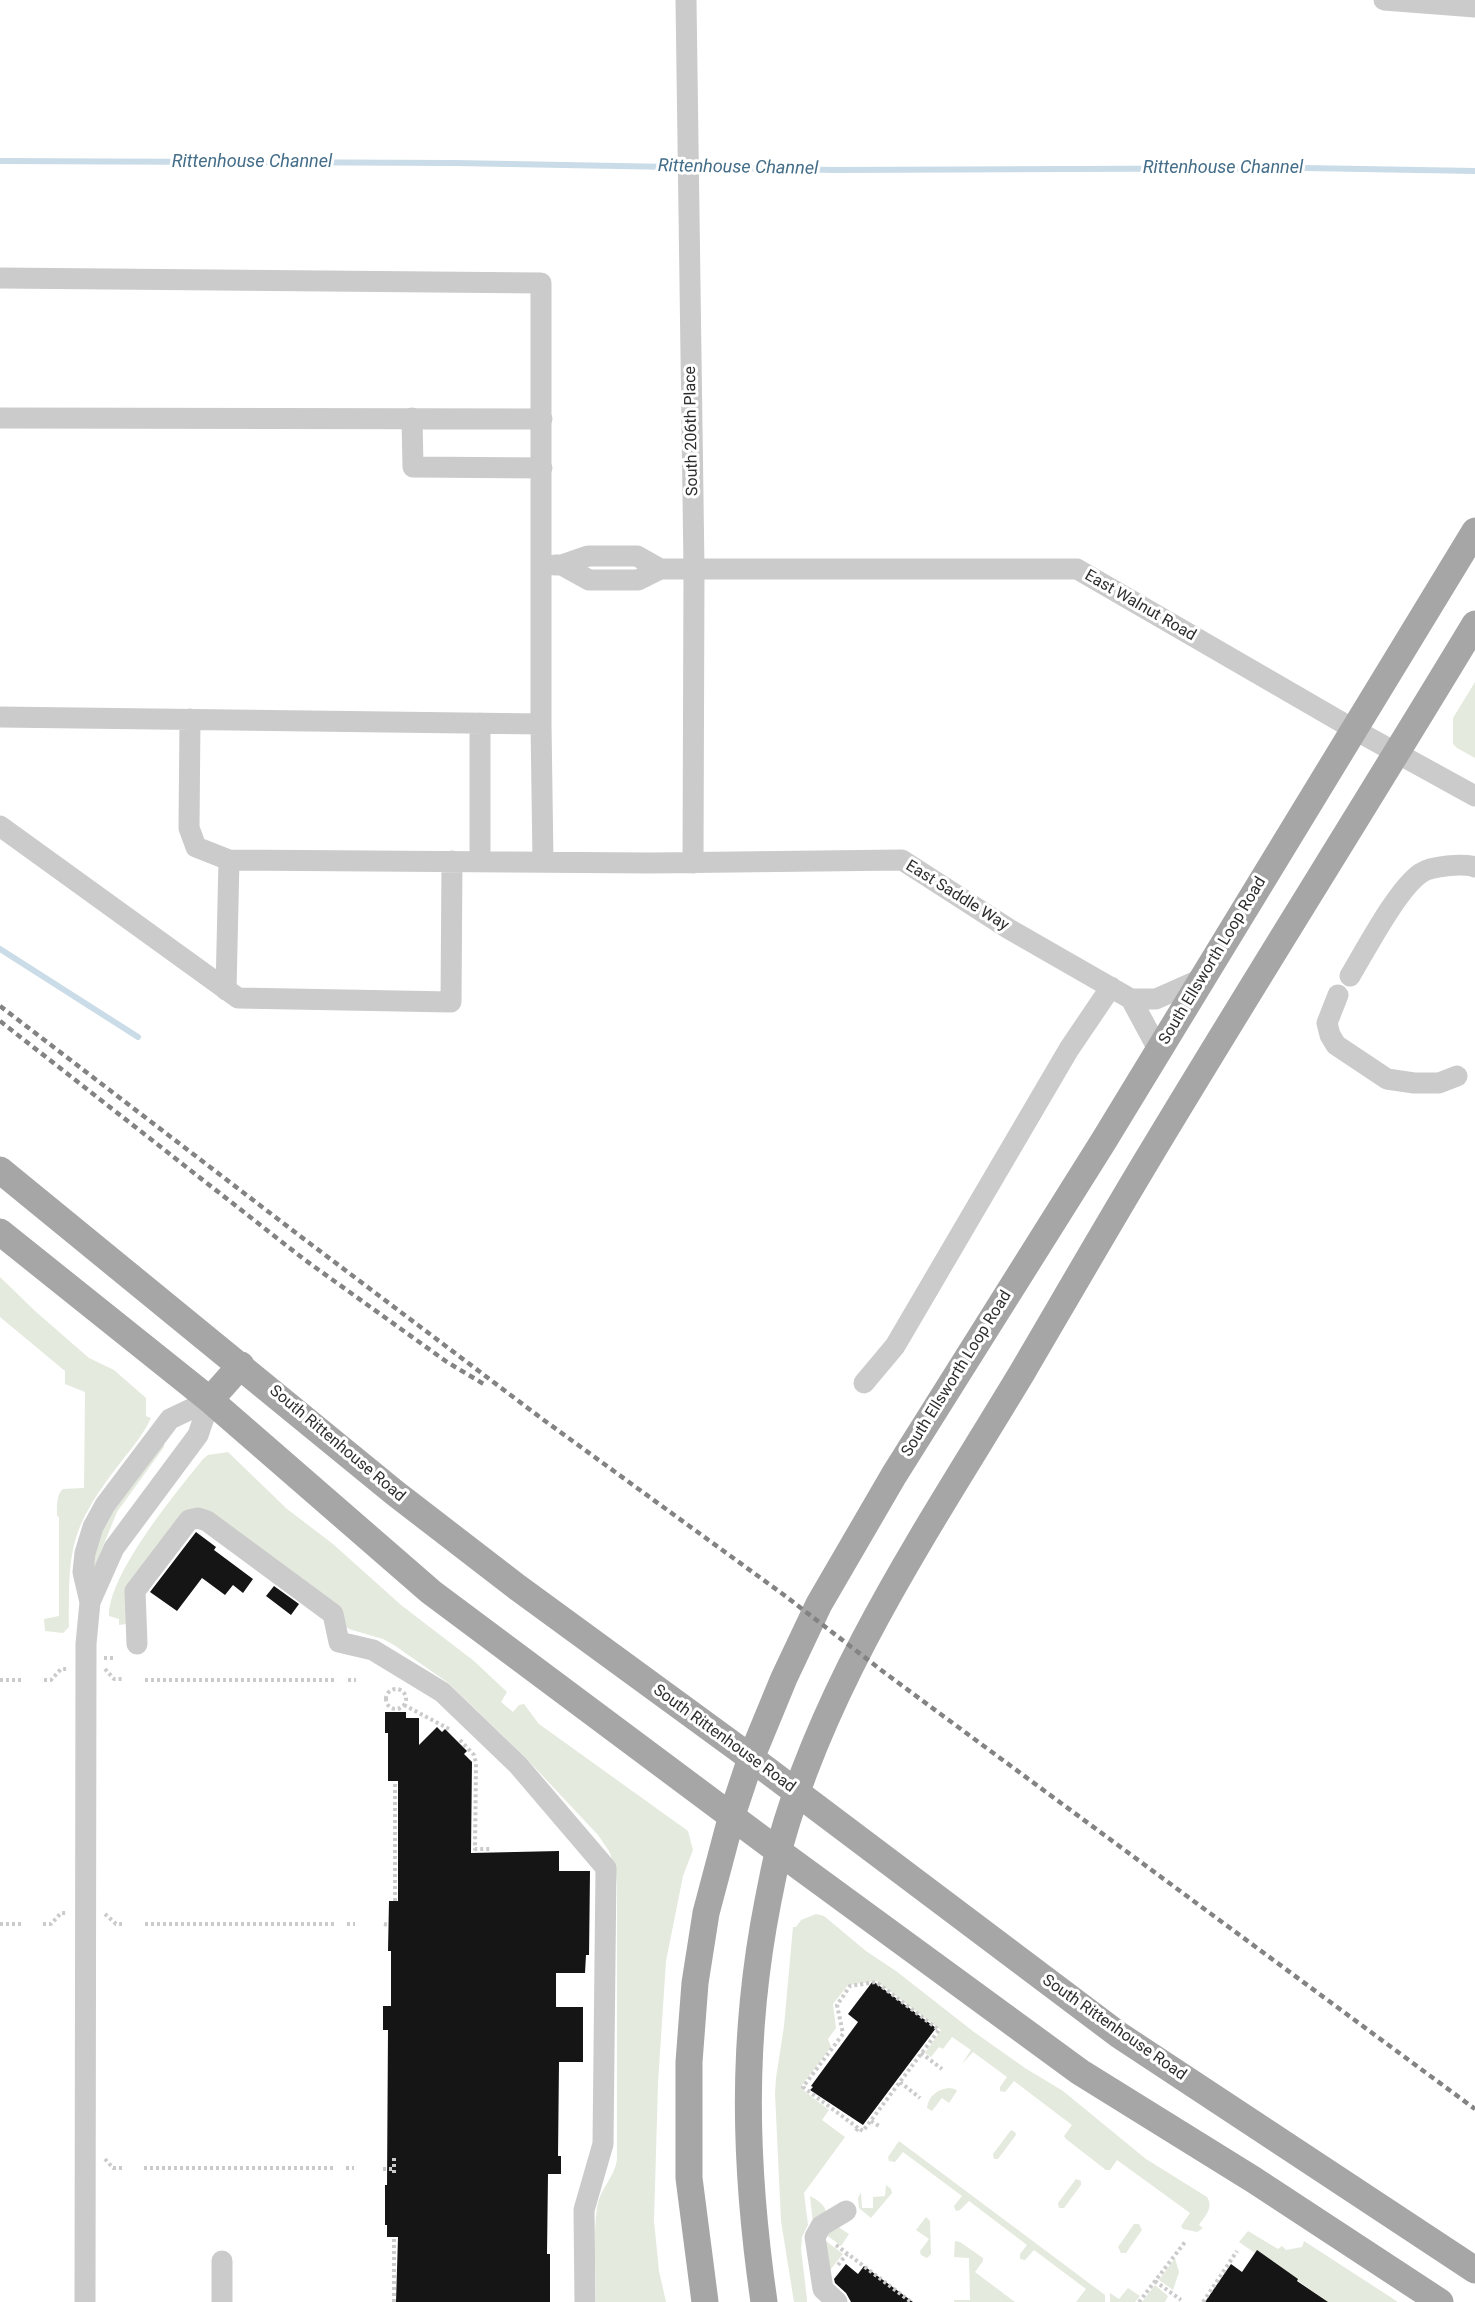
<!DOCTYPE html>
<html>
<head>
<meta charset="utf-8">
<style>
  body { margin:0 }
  canvas { display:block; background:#fff }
</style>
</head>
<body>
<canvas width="1475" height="2302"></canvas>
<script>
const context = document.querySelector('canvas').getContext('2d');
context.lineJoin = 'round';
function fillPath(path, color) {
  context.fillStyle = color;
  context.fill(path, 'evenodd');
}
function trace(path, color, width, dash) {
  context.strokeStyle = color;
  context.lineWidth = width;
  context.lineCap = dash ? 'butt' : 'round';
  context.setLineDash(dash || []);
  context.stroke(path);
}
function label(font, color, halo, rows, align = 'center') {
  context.font = font + ' Roboto,sans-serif';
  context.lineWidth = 6;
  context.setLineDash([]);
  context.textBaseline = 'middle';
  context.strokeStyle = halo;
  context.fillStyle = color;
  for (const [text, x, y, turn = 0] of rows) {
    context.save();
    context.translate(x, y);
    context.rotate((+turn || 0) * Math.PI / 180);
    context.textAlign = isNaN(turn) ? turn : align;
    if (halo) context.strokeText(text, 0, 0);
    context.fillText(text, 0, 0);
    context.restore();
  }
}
fillPath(new Path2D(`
  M1475 682V758L1457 748 1453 744V718Z
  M0 1277 35 1311 89 1358 114 1370 146 1398V1416L151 1418C142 1438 124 1457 111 1475 68 1533 69 1556 69 1627L63 1633 45 1631 44 1619 59 1616V1517L57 1516C57 1508 56 1494 63 1489L84 1488 85 1392 65 1384V1371L0 1317Z
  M164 1443V1447L117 1512 94 1568 91 1550 100 1526Z
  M228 1452 287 1509 333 1544 401 1605 474 1661 507 1692 501 1702 513 1712 519 1705 524 1704 539 1724 688 1831 693 1850 683 1876 666 1961 658 2083 654 2221 659 2271 666 2302H596C596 2273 593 2235 597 2207 600 2189 614 2178 617 2160V1883L615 1867 609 1851 598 1835 524 1756 447 1682 394 1645 383 1639 349 1629 200 1509 126 1624 119 1625V1619L109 1616C109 1573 175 1494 203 1459L208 1455Z
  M816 1914 824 1916 866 1951 896 1971 974 2032 1025 2068 1063 2091 1146 2159 1207 2197C1214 2208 1205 2216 1199 2225L1203 2228 1197 2232 1183 2229 1181 2226 1190 2213 1117 2160 1110 2170H1106L1066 2139 1064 2136 1072 2125 1014 2081 1005 2092 1000 2091V2087L1007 2077 973 2052 962 2064 971 2050 952 2037 943 2049 939 2047 931 2057 925 2053 941 2030 876 1981 848 1985 833 2004 836 2028 828 2039 831 2047 802 2085V2089L829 2110 822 2120 845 2137 804 2193 808 2225 802 2237 801 2249 807 2299V2302H794L781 2221 775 2093 776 2078 784 2026 793 1927H796L801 1920Z
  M949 2088 955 2089 957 2091 949 2103 942 2098 932 2111 927 2108C928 2096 938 2089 949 2088Z
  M1011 2130 1015 2132 1016 2135 998 2159H994L993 2154Z
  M899 2141 1105 2295V2302H1076L1086 2289 1034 2250 1025 2260 1020 2259V2254L1027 2245 969 2201 960 2210 956 2211 954 2206 962 2196 903 2152 895 2162 889 2161 888 2157Z
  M1076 2179 1081 2181V2185L1064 2208H1059L1058 2203Z
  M886 2185 891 2189 892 2193 871 2218 859 2208 858 2198 861 2192 862 2208H873V2197L885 2196Z
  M810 2196C817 2200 825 2204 826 2213L813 2224Z
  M926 2217 930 2221 931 2254 927 2258 921 2255 920 2251 929 2239 916 2230Z
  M1134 2224H1139L1142 2230 1126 2253H1121L1118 2247Z
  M838 2227 849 2234 841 2246 824 2233Z
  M1248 2231 1278 2249 1282 2246 1286 2250 1302 2247 1304 2241 1398 2302H1319L1322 2298 1257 2251 1255 2253 1239 2242Z
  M822 2238 843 2254 827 2274Z
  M955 2241 960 2242 983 2258V2261L975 2272 1015 2302H954V2300H970L969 2258 954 2257Z
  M1175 2258 1179 2272 1173 2290 1159 2280Z
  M1155 2285 1168 2296 1165 2302H1142Z
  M1128 2288 1140 2296 1135 2302H1110V2293L1119 2299Z`), '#e4eadd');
trace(new Path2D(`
  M0 161 455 163 836 170 1305 168 1475 171
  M0 949 138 1037`), '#cadce8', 6);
fillPath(new Path2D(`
  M196 1532 216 1547 214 1550 253 1579 243 1593 233 1585 225 1595 202 1578 177 1611 150 1592Z
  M274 1586 299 1604 291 1615 266 1596Z
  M385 1712H406V1718H419V1745L437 1727 442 1732 445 1729 467 1751 464 1754 472 1762 471 1853 559 1851V1871H590L589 1955H586L585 1973H556V2007H583V2062H559L558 2156H561V2174H548L547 2254H550V2302H396L398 2237H387V2225H385V2185H387L388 2030H383V2006H391V1951H388L389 1901H398V1781H388V1733H385Z
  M873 1981 936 2028 863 2125 810 2090 813 2087 811 2086 858 2022 848 2014Z
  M1257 2250 1298 2279 1297 2281 1328 2302H1205L1231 2264 1242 2272Z
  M846 2264 858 2274 864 2266 913 2302H851L846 2293 835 2283 834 2279Z`), '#151515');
trace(new Path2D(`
  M104 1658H114
  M105 1669 114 1679H124
  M0 1680H21
  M44 1680H51L61 1669H68
  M145 1680H336
  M348 1680H356
  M386 1699a10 10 0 1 1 20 0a10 10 0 1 1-20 0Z
  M404 1705 451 1730
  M460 1740 474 1755 476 1763 475 1849H492
  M395 1901V1781
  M105 1914 116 1924H122
  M0 1924H21
  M43 1924H51L61 1913H67
  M145 1924H336
  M347 1924H355
  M384 1924 388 1925
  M921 2053 942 2069
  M900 2082 920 2098
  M871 2121 879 2126
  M856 2131 858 2128 863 2131 939 2030 876 1982 850 1986 837 2005 843 2034 803 2087 858 2128
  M105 2159 113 2168H122
  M144 2168H335
  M346 2168H354
  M383 2169H394
  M394 2173V2156
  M836 2245 911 2302
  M838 2265 847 2254
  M1155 2281 1181 2300
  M394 2302V2237
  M1139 2302 1185 2242
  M1203 2302 1237 2251`), '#cbcbcb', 4, [3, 3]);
trace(new Path2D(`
  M686 0 694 568 693 863
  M1384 0 1475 7
  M0 278 541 283V724L0 717
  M0 418 542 419
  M412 418 413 467 542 468
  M555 565H562L588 556H637L660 569
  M562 565 589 580H638L660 569H1077L1355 730 1475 796
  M190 719 189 828 196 847 229 860 651 863 902 860 1009 929 1131 999H1156L1201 979
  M541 724 543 862
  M0 826 238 998 451 1002 452 861
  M480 861V723
  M1350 976C1365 951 1398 888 1421 873 1431 866 1463 863 1475 867
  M226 990 229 860
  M1338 995 1327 1023 1330 1035 1336 1045 1387 1079 1414 1083H1439L1457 1076
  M1131 999 1159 1051
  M864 1383 895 1346 1069 1049 1111 987
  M90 1602 114 1548 198 1435 210 1400
  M137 1644 135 1591 189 1520 198 1518 207 1521 333 1614 339 1642 373 1650 442 1692 518 1765 606 1868 603 2144 584 2210 585 2302
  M222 2261V2302
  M85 2302 86 1644 90 1602 83 1572 85 1553 93 1527 105 1505 170 1419 210 1400
  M837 2302 823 2289 815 2237 821 2226 846 2211`), '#cbcbcb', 21);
trace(new Path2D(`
  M0 1170 395 1493 517 1587 751 1758 1119 2035 1475 2270
  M0 1232 210 1400 431 1592 778 1851 1080 2072 1254 2180 1440 2302
  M210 1400 241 1365
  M705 2302 689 2178V2062L695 1983 706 1913 732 1815 751 1758 784 1678 819 1604 894 1475 1103 1142 1475 531
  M764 2302C744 2164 741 2038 768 1901 772 1882 775 1864 780 1845 827 1675 933 1521 1023 1371 1064 1301 1105 1230 1147 1160 1255 980 1367 803 1475 624`), '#a6a6a6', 27);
trace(new Path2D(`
  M0 1006 300 1236 541 1418 784 1595 885 1673 1475 2109
  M0 1021 305 1260 447 1362 487 1386`), '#838383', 4.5, [6, 4.5]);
label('16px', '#2e2e2e', '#fff', [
  ["South 206th Place",692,431,-91],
  ["East Walnut Road",1140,606,30],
  ["East Saddle Way",957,896,32],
  ["South Ellsworth Loop Road",1213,961,-59],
  ["South Ellsworth Loop Road",957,1374,-58],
  ["South Rittenhouse Road",337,1444,40],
  ["South Rittenhouse Road",724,1739,36],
  ["South Rittenhouse Road",1114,2028,35]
]);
label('italic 18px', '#436d88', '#fff', [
  ["Rittenhouse Channel",252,162],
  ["Rittenhouse Channel",738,168,1],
  ["Rittenhouse Channel",1223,168]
]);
</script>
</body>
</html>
